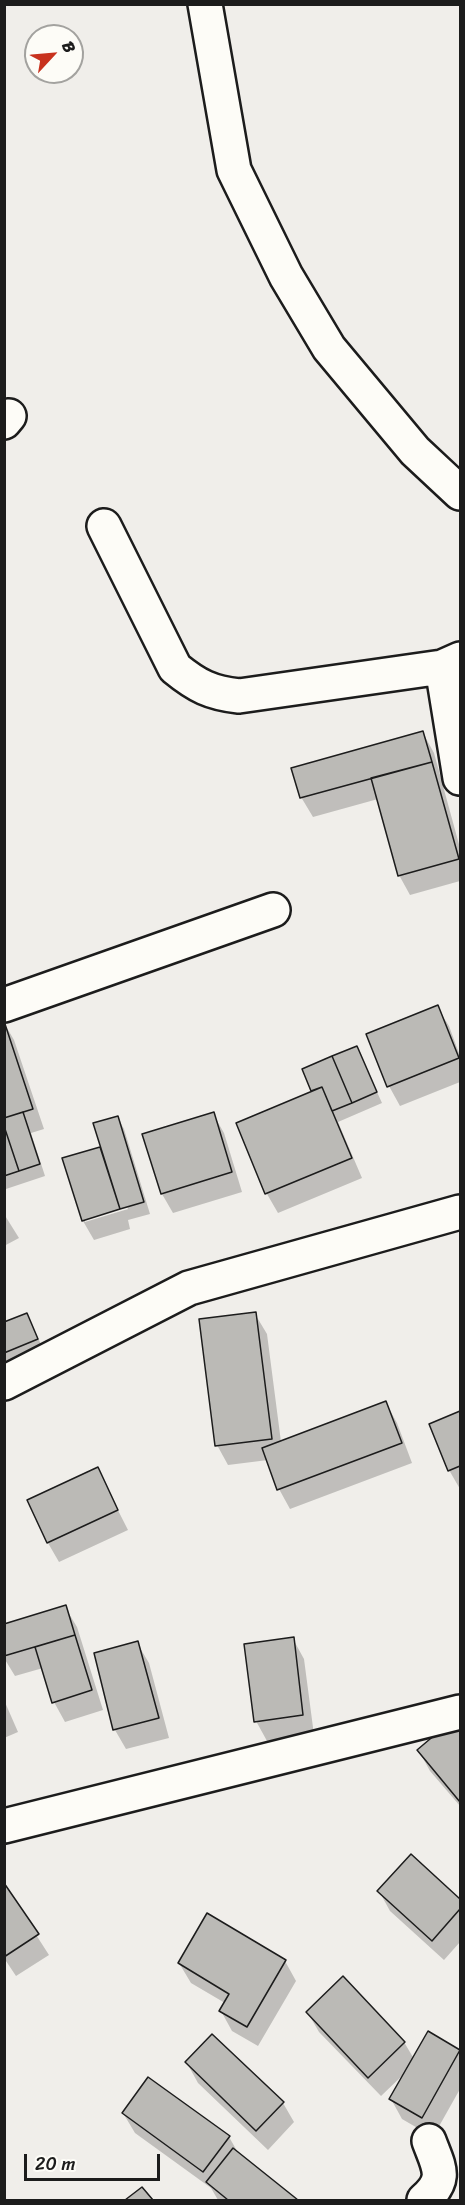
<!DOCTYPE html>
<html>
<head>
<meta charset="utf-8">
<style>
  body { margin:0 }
  #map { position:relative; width:465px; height:2205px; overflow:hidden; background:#f0eeea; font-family:Sriracha,sans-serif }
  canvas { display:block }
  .frame { position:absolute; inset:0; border:6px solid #1c1c1c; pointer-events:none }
  .north { position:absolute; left:24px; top:24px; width:60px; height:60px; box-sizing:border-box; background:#fdfcf7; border:2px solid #a3a29f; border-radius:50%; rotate:64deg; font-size:16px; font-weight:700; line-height:24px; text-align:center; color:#1c1c1c }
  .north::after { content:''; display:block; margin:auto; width:21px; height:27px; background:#c8321e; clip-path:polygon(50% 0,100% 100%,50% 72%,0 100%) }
  .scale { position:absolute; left:24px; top:2154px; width:136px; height:27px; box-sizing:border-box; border:3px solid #1c1c1c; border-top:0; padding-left:8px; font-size:18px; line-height:21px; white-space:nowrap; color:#1c1c1c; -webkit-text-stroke:4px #fdfcf7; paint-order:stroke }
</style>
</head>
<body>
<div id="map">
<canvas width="465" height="2205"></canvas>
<div class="frame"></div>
<div class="north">B</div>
<div class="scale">20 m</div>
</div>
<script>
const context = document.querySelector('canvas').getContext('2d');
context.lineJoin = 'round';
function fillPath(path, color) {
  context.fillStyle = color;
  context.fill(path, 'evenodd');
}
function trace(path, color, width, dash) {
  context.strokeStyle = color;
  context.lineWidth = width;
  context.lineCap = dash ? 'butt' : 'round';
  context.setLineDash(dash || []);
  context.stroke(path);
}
fillPath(new Path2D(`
  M423 733 434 753 460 848V881L410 895 399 875 378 799 313 817 301 797Z
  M437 1007 449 1026 460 1056V1082L400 1106 389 1086Z
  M4 1023 14 1040 44 1129 31 1133 45 1176 6 1189 4 1185Z
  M357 1048 382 1103 338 1122 362 1178 278 1213 267 1194 238 1124 314 1092 304 1070Z
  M213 1114 224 1133 242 1192 173 1213 162 1194 144 1135Z
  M118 1118 124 1129 150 1214 128 1220 130 1229 94 1240 83 1221 100 1148 103 1154ZM127 1206 128 1209 85 1222V1218Z
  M4 1214 19 1238 4 1246Z
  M255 1314 267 1334 281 1442 386 1403 397 1423 412 1463 290 1509 279 1489 268 1460 228 1465 217 1445Z
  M27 1315 48 1359 4 1377V1324Z
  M460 1413V1489L449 1470 431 1424Z
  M97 1469 128 1530 59 1562 48 1543 29 1501Z
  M65 1607 77 1627 103 1710 65 1722 54 1702 43 1668 15 1676 4 1658V1626Z
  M293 1639 304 1659 314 1735 267 1741 256 1721Z
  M137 1643 149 1663 169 1738 126 1749 115 1730 95 1654Z
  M4 1700 18 1732 4 1738Z
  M460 1725V1806L430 1771 419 1751Z
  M411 1856 460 1901V1942L444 1960 390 1911 379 1891Z
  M4 1885 49 1955 16 1976 4 1958Z
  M285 1961 296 1981 258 2046 232 2031 221 2011 225 2003 191 1983 179 1963Z
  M308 2013 404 2042 414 2059 429 2033 460 2051V2089L433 2137 402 2119 391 2099 405 2073 381 2096 319 2032Z
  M187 2063 283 2103 294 2122 268 2150 198 2083Z
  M123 2113 229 2137 240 2156 296 2200H218L211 2188 135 2133Z`), '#0003');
const building = new Path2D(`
  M423 731 432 762 300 798 291 768Z
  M432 762 459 859 398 876 371 778Z
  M438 1005 459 1058 387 1087 366 1034Z
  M4 1021 33 1109 4 1118Z
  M357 1046 377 1092 352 1103 332 1056Z
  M332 1056 352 1103 332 1111 322 1087 311 1091 302 1069Z
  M322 1087 352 1158 265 1194 236 1123Z
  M23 1112 40 1164 19 1171 4 1126V1118Z
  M214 1112 232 1172 161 1194 142 1134Z
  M118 1116 144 1202 120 1209 93 1123Z
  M4 1126 19 1171 4 1176Z
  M100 1147 120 1209 82 1221 62 1158Z
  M256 1312 272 1439 215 1446 199 1319Z
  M27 1313 38 1339 4 1353V1322Z
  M386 1401 402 1443 277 1490 262 1448Z
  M460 1411V1466L448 1471 429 1424Z
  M98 1467 118 1510 47 1543 27 1500Z
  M66 1605 75 1635 4 1656V1624Z
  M75 1635 92 1690 52 1703 35 1647Z
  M294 1637 303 1715 254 1722 244 1644Z
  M138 1641 159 1718 113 1730 94 1653Z
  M456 1717 460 1723V1802L417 1750Z
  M411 1854 460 1899V1909L432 1941 377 1891Z
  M4 1883 39 1934 4 1957Z
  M207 1913 286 1960 247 2027 219 2011 229 1994 178 1963Z
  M343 1976 405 2042 368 2078 306 2012Z
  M428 2031 460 2050 422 2118 389 2099Z
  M212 2034 284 2102 256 2131 185 2062Z
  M148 2077 230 2136 203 2172 122 2113Z
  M233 2148 298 2200H228L206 2182Z
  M142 2187 153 2200H125Z`);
fillPath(building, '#bbbab6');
trace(building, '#1c1c1c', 1.5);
const street = new Path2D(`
  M205 4 234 170 286 276 329 348 415 451 460 493
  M4 422 9 416
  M104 526 175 668C197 686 211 693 239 696L442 667
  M460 659 442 667 460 778
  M4 1005 273 910
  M4 1383 189 1288 460 1212
  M4 1826 460 1712
  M424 2200C448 2179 439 2168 429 2141`);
trace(street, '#1c1c1c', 38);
trace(street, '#fdfcf7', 33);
</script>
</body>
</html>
